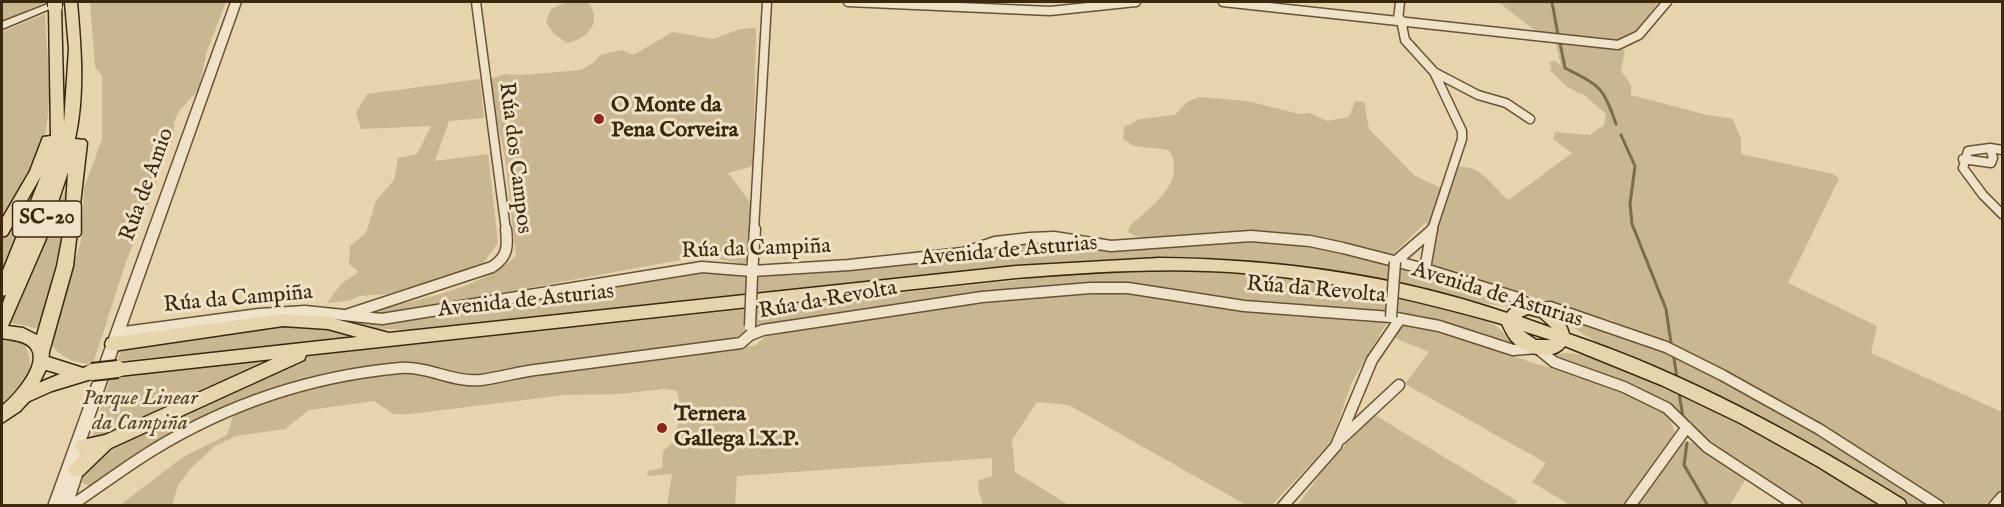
<!DOCTYPE html>
<html>
<head>
<meta charset="utf-8">
<style>
  body { margin:0 }
  #map { position:relative; width:2004px; height:507px; overflow:hidden; background:#e7d3ac; font-family:"IM FELL English",serif }
  canvas { display:block }
  .frame { position:absolute; inset:0; border:3px solid #3b280d; pointer-events:none }
</style>
</head>
<body>
<div id="map">
<canvas width="2004" height="507"></canvas>
<div class="frame"></div>
</div>
<script>
const context = document.querySelector('canvas').getContext('2d');
context.lineJoin = 'round';
function fillPath(path, color) {
  context.fillStyle = color;
  context.fill(path, 'evenodd');
}
function trace(path, color, width, dash) {
  context.strokeStyle = color;
  context.lineWidth = width;
  context.lineCap = dash ? 'butt' : 'round';
  context.setLineDash(dash || []);
  context.stroke(path);
}
function label(font, color, halo, rows, align = 'center') {
  context.font = font + ' "IM FELL English",serif';
  context.lineWidth = 6;
  context.setLineDash([]);
  context.textBaseline = 'middle';
  context.strokeStyle = halo;
  context.fillStyle = color;
  for (const [text, x, y, turn = 0] of rows) {
    context.save();
    context.translate(x, y);
    context.rotate((+turn || 0) * Math.PI / 180);
    context.textAlign = isNaN(turn) ? turn : align;
    if (halo) context.strokeText(text, 0, 0);
    context.fillText(text, 0, 0);
    context.restore();
  }
}
fillPath(new Path2D(`
  M2 2H46L2 21Z
  M90 2H226L207 51 199 89 179 111 174 122V136L125 265 93 364C76 363 65 360 53 347L52 336 81 241 84 188 102 139V76L95 67Z
  M567 2H588C603 23 588 38 567 43L553 33 546 22 551 9Z
  M1498 2H1658L1638 31 1625 40H1612L1536 31Z
  M45 14C47 64 57 119 35 165 26 185 13 203 2 221V32Z
  M756 28 753 166 728 173 750 202 749 261 744 264 702 256 381 315 359 313C411 301 476 292 516 256L505 159 489 80 504 74 521 75 581 70 593 63 600 55 622 50 633 55 673 32 713 39 740 29Z
  M1555 41 1625 50 1621 71 1631 85V95L1707 115 1733 119 1741 139V154L1833 174 1839 179 1788 283 1877 326 1871 353 2002 412V488L1985 505H1950L1805 413 1730 374 1725 369 1717 368 1667 340 1621 327 1612 320 1594 317 1492 283 1475 281 1428 267 1438 228 1425 223 1389 258 1403 266 1510 301 1518 304 1516 307C1417 298 1321 264 1221 260 1098 255 977 271 856 284 711 299 565 313 420 330L371 329 328 320 330 315 358 321 701 270 757 277 971 256 994 246 1027 240 1088 244 1178 242C1161 234 1144 243 1128 232L1130 226C1150 207 1188 183 1169 150L1134 146 1123 139 1124 127 1140 119 1175 115 1187 102 1199 97 1247 101 1299 114 1310 113 1327 121 1349 117 1355 101 1364 102 1369 129 1415 176 1441 188 1448 170C1477 157 1490 185 1509 200L1572 153 1553 139 1555 132 1590 135 1604 125 1606 114 1584 95 1567 87 1550 70 1552 68 1549 63 1554 60 1561 66Z
  M480 79 484 118 449 121 435 161 488 154 498 243 481 266 387 294 360 296 348 301 327 303 342 283 359 272 349 264 350 246 366 233 376 201 394 180 398 158 417 154 431 126 361 129 356 113 367 94Z
  M71 177 62 238 39 329 9 322Z
  M40 179 24 227 2 278V241Z
  M1122 269 1238 272 1371 290 1476 316 1495 325 1519 346 1517 348 1384 311 1241 302 1191 292 1102 284 758 326 747 347 756 345 765 337 798 330 903 313 1071 293 1139 292 1388 321 1352 382 1331 442 1272 505H1246L1069 405 1037 402 1012 440 1015 472 1069 505H983L978 489 979 480 992 476V458L737 476 735 505H667L672 474 647 476 648 471 662 468 663 451 677 439 679 400 677 391 664 389 619 394 565 395 410 414H393L374 401 309 410 285 429 236 436 215 446 191 468 178 485 172 505H120L183 457 227 435 237 405 90 486 82 483 80 476 111 377Z
  M1563 315C1596 327 1630 336 1662 350 1758 391 1846 450 1932 505H1907L1856 473 1690 384 1598 343 1563 321 1560 317Z
  M1401 324 1433 328 1533 363 1587 378 1634 396 1668 414 1675 433 1623 505H1570L1532 482 1546 463 1405 384 1429 352 1390 336Z
  M300 325 329 328 361 338 117 361 123 347 254 326Z
  M3 338 25 345C39 371 20 391 2 408Z
  M1567 353C1603 356 1637 374 1670 389 1744 423 1814 463 1883 505H1805L1706 440 1676 409 1650 394 1559 358 1555 354Z
  M1373 414 1517 501 1514 506H1297L1326 466Z
  M1682 442 1693 443 1747 477 1730 505 1637 506Z`), '#cab691');
trace(new Path2D(`
  M1552 2 1558 35
  M1560 43 1565 68C1600 86 1603 86 1616 124
  M1621 135 1635 166 1630 204 1632 224 1666 309 1671 343
  M1674 358 1677 378
  M1679 393 1683 417
  M1687 443 1684 465 1708 506`), '#7f6c4c', 3);
const minorFar1 = new Path2D(`
  M476 2 506 230
  M848 2 1050 11 1136 2
  M1223 2 1618 45 1639 35 1667 2
  M1398 20 1400 2
  M1401 20 1405 40 1434 72 1462 131V139L1432 230
  M1434 72 1478 95 1506 103 1530 119
  M2002 150 1990 148 1968 151 1963 168 1983 195 2002 214
  M1963 159 1991 163 1993 158 1990 148
  M754 230 767 2`);
const minor = new Path2D(`
  M1395 262 1432 230
  M1425 269 1432 229
  M752 275 755 229
  M346 315 492 267C508 257 508 246 506 229
  M117 333 259 314 305 311 382 319 702 267 752 271 849 265 963 253 995 242 1030 238 1054 237 1111 246 1251 236 1310 241 1343 248 1425 269 1518 298 1536 309 1550 307 1666 347 1722 375 1819 429 1939 506
  M1341 439 1399 385
  M66 504 78 501C103 484 127 466 153 450 228 404 313 376 400 368 428 366 454 383 481 380 502 377 522 371 543 369 609 360 675 352 741 343L750 335 763 330 982 297 1090 288H1128L1244 306 1391 317 1439 326 1513 350 1537 348 1554 362 1624 387 1667 408 1707 447 1797 506
  M1283 506 1336 446 1372 360 1400 319
  M1630 506 1687 427
  M1994 506 2002 497`);
const tertiary = new Path2D(`
  M53 2H66L2 29V22Z
  M231 2H241L80 457 84 459 86 463 72 506H48Z`);
const primary = new Path2D(`
  M1159 258C1275 259 1396 275 1507 313 1526 288 1564 309 1569 334 1688 374 1798 435 1904 500L1907 506H1882L1817 466 1740 423 1661 385 1565 346C1553 362 1522 354 1511 340 1507 335 1504 328 1502 324 1417 300 1332 280 1243 273 1168 267 1092 272 1016 278L306 355 304 360 111 448 83 475 77 477 71 475 68 469 82 453 78 451 75 446 78 441 105 435 273 359 118 376 112 374 110 369 112 364 357 337 328 329 283 326 113 351 107 349 105 344 107 339 113 337 283 314 328 317 389 333 1016 266ZM1528 314 1540 317 1552 328 1521 317ZM1523 331 1551 340H1536Z
  M42 355 83 368 92 365 98 367 100 372 98 377 52 391 23 404 17 402 15 397 17 392 60 374 36 367 34 362 36 357Z`);
const trunk = new Path2D(`
  M65 2H77C81 48 85 94 75 139L85 140 87 143 73 266 49 352 48 365 32 398 20 411 2 423V406C13 397 46 362 29 346 22 340 11 340 2 338V306L6 295 2 296V273L41 176 7 235 2 237V219L30 171 43 137 51 136 49 7 55 3 61 7 64 123 69 49ZM68 172 65 224 57 266 37 335 23 328 8 326 45 241Z`);
trace(minorFar1, '#665335', 11);
trace(minor, '#665335', 13);
trace(tertiary, '#665335', 3);
trace(primary, '#3b280d', 3);
trace(trunk, '#3b280d', 3);
trace(minorFar1, '#efe2c9', 8);
trace(minor, '#efe2c9', 10);
fillPath(tertiary, '#efe2c9');
fillPath(primary, '#e7d3ac');
fillPath(trunk, '#e7d3ac');
const minorBridge = new Path2D(`
  M1391 317 1395 262
  M750 326 752 277`);
const primaryBridge = new Path2D(`
  M92 372 118 369`);
const trunkBridge = new Path2D(`
  M55 2V7`);
trace(minorBridge, '#665335', 13, []);
trace(primaryBridge, '#3b280d', 20, []);
trace(trunkBridge, '#3b280d', 16, []);
trace(minorBridge, '#efe2c9', 10);
trace(primaryBridge, '#e7d3ac', 16);
trace(trunkBridge, '#e7d3ac', 14);
for (const [x, y, r, color] of [
  [599,119,6,"#8f2418"],
  [662,428,6,"#8f2418"]
]) {
  const dot = new Path2D();
  dot.arc(x, y, r, 0, 2 * Math.PI);
  context.fillStyle = color;
  context.fill(dot);
  trace(dot, '#efe2c9', 2);
}
for (const [x, y, w] of [
  [47,219,69]
]) {
  const box = new Path2D();
  box.roundRect(x - w / 2, y - 18, w, 36, 4.5);
  context.fillStyle = '#efe2c9';
  context.fill(box);
  trace(box, '#3b280d', 1.5);
}
label('bold 21px', '#3b280d', null, [
  ["SC-20",47,219]
]);
label('bold 22px', '#3b280d', '#efe2c9', [
  ["O Monte da",611,106],
  ["Pena Corveira",611,131],
  ["Ternera",674,415],
  ["Gallega l.X.P.",674,440]
], 'left');
label('22px', '#3b280d', '#efe2c9', [
  ["Rúa dos Campos",514,158,83],
  ["Rúa de Amio",148,185,-70],
  ["Rúa da Campiña",756,250,-2],
  ["Avenida de Asturias",1009,252,-5],
  ["Rúa da Revolta",1316,291,5],
  ["Avenida de Asturias",1497,296,17],
  ["Rúa da Campiña",238,300,-5],
  ["Rúa da Revolta",828,301,-10],
  ["Avenida de Asturias",526,302,-6]
]);
label('italic 22px', '#584427', '#efe2c9', [
  ["Parque Linear",140,399],
  ["da Campiña",140,424]
]);
</script>
</body>
</html>
